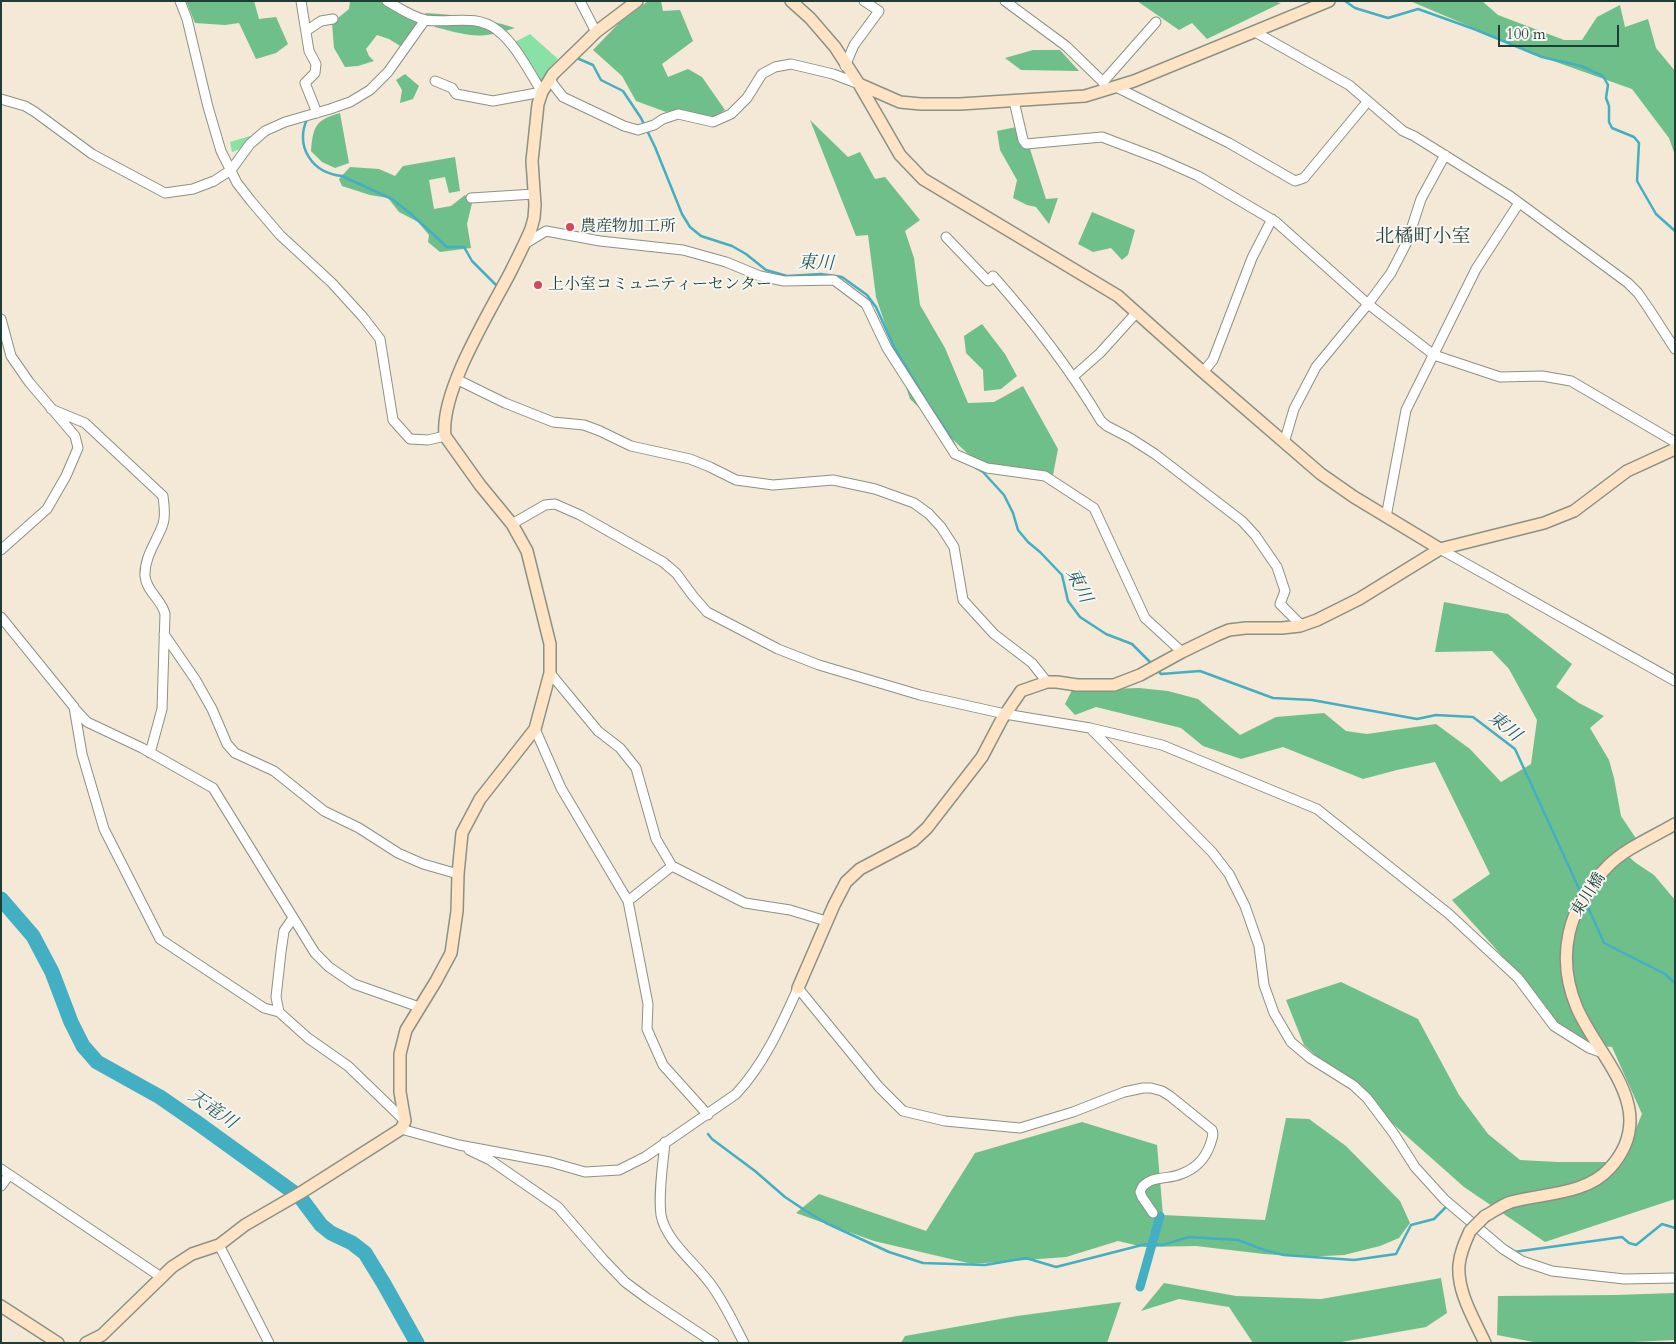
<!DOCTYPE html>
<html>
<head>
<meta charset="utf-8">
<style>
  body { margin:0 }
  #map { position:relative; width:1676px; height:1344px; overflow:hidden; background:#f4e8d6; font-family:Cardo,serif }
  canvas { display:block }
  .frame { position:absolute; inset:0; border:2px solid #1f3d34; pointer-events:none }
  .scale { position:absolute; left:1498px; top:25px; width:121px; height:22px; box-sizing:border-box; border:2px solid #1f3d34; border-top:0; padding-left:6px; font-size:15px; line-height:18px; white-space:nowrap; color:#1f3d34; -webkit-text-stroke:4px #f6f6f2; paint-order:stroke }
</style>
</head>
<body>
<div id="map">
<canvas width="1676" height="1344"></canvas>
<div class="frame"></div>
<div class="scale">100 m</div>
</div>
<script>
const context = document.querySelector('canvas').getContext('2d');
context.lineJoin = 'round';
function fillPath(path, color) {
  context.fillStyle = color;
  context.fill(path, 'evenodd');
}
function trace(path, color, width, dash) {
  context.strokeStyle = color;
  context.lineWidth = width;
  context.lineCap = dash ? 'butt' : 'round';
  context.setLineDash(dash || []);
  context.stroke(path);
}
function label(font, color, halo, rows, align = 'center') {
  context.font = font + ' Cardo,"Noto Serif JP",serif';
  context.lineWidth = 4;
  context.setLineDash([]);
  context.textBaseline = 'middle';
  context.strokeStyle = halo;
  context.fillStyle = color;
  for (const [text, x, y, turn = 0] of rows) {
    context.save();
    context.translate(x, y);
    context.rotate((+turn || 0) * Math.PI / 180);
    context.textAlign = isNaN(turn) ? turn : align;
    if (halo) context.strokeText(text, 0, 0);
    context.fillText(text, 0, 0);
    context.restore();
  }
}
fillPath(new Path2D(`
  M530 34 558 59 548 70 541 83 513 43Z
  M250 136 252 142 243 148 232 152 230 142Z`), '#8ae1a5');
fillPath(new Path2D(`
  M186 1H254L259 19 276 17 288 44 276 53 256 59 239 23 225 25 195 23Z
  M350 1H380L399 13 419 22 405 49 389 39 377 35 366 49 369 56 374 61 358 66 345 67 334 48 332 23 349 9Z
  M648 1H661L663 11 680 10 693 41 662 64 668 77 688 69 702 77 725 110 713 118 679 109 666 112 636 101 622 76 593 50 619 23Z
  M1137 1H1271L1281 3 1207 39 1192 23 1179 30Z
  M1410 1H1482L1498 15 1564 40H1582L1597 17 1620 5 1625 27 1648 19 1656 48 1675 71V155L1669 138 1632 89 1542 57Z
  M425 13C458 15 484 18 515 28 479 40 470 36 435 27Z
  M1033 50H1060L1079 71 1021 70 1005 58Z
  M405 74 419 86 413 99 400 103 402 90 396 80Z
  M340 113 349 163 335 168 322 162 311 151C313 127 315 120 340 113Z
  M810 120 848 157 860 152 875 179 885 177 920 220 905 231 914 258 920 305 945 348 968 403 994 402 1023 386 1058 449 1053 475H1001L967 453 910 399 876 297 868 235 856 236Z
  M1016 127 1022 147 1030 149 1046 199 1058 198 1049 224 1036 207 1027 205 1013 198 1017 180 1000 150 997 131Z
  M455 157 460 191 449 193 445 177 429 180 434 209 451 206 465 195 472 203 467 224 471 248 440 252 428 242 429 235 418 222 399 212 388 198 370 195 342 186 339 179 350 167 379 169 395 176 403 166Z
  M1092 212 1135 230 1128 255 1122 260 1111 248 1093 252 1078 244Z
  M982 324 1005 354 1017 376 1001 389 984 391 983 370 966 353 964 336Z
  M1444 602 1508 614 1572 664 1556 687 1579 703 1604 716 1590 728 1609 760 1614 778 1621 816 1637 840 1628 856 1636 863 1654 875 1675 900V1199L1545 1242 1464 1187 1304 1045 1286 1000 1341 982 1418 1019 1459 1095 1488 1134 1520 1160 1557 1162H1622L1642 1114 1612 1047 1584 1044 1556 1025 1521 977 1452 900 1490 874 1435 762 1397 770 1363 779 1283 747 1241 759 1203 746 1181 728 1096 707 1075 715 1065 704 1072 690 1139 688 1168 691 1198 699 1240 735 1276 717 1324 713 1346 731 1367 734 1436 724 1470 749 1501 782 1531 764 1537 720 1509 669 1492 651 1435 652Z
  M1286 1118 1309 1119 1346 1146 1400 1201 1410 1223 1399 1238 1380 1246 1344 1255 1304 1257 1264 1254 1196 1246 1144 1247 1118 1241 1066 1257 972 1264 874 1241 796 1213 819 1194 926 1231 975 1153 1082 1122 1157 1145 1163 1215 1265 1220Z
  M1441 1278 1447 1313 1426 1327 1336 1343H1253L1229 1307 1179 1299 1141 1311 1164 1283 1236 1296 1321 1299Z
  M1675 1293V1340L1612 1343H1539L1497 1335 1498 1296 1615 1295Z
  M1121 1302 1107 1343H901L905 1336 1017 1316Z`), '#6fbf8a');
trace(new Path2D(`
  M1345 1 1355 8 1388 18 1418 9 1474 29 1542 57 1581 66 1603 76 1608 85 1606 98 1609 106V122L1612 128 1634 137 1639 143 1637 181 1656 214 1675 231
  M579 59 593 65 601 80 623 91 641 118 655 147 682 214 690 227 701 236 732 246 746 254 766 270 787 276 821 274 842 277 867 295 876 307 894 347 927 402 949 435 955 446
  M307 119C295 147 312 173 342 176L392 199 411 214 447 247H464L472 261 497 286
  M976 468 983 472 1004 495 1013 513 1018 530 1028 542 1040 552 1062 575 1068 601 1080 617 1106 634 1132 644 1153 665
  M1156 669 1161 674 1200 671 1273 698 1312 700 1417 719 1436 715 1473 717 1515 749 1581 893
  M1586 903 1604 943 1665 974 1675 983
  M708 1134 712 1139 755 1171 785 1197 806 1211 826 1223 889 1252 923 1263 985 1265 1026 1258 1056 1267 1146 1244 1162 1245 1189 1237 1238 1240 1264 1250 1284 1255 1354 1260 1396 1254 1411 1225 1434 1219 1447 1206
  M1514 1252 1622 1237 1629 1243 1636 1245 1662 1224 1675 1228`), '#43afc2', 2.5);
trace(new Path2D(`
  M1140 1287 1160 1216`), '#43afc2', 9);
trace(new Path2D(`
  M1 899 33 936 52 972 71 1022 83 1046 97 1062 160 1097 199 1124 300 1197 321 1225 331 1233 352 1243 365 1253 384 1284 417 1343`), '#43afc2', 15);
const street = new Path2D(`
  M180 1 187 19 208 107 221 151 237 183 251 201 280 235 332 283 363 317 380 339 393 420 410 439 428 440 445 436
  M301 1 309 51 316 64 315 73 305 83 317 113
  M387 1C399 8 412 17 426 20 450 24 475 13 497 30 515 43 530 73 542 92L493 101 456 94 452 88 435 81
  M580 1 596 32
  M1005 1 1066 46 1103 82 1106 90
  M306 31 321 21 333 19
  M1255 32 1349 85 1403 131 1414 136 1510 196 1628 283 1638 293 1649 309 1675 349
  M845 66 854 45 879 11 864 1
  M549 79 563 97 624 126 638 130 654 125 663 119 678 114 713 122 731 114 747 98 762 74 775 67 791 64 833 74 859 84
  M1103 82 1156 22
  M1116 87 1229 143 1295 181 1304 178 1368 101
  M1 99 25 106 35 112 92 154 165 193 193 189 214 181 231 170 250 144 265 131 285 122 330 109 350 102 370 90 388 72 425 20
  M1014 101 1023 140 1026 144 1102 137 1160 159 1198 176 1276 222 1368 304 1434 355 1500 377 1542 376 1571 381 1675 442
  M471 198 534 194
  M946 237 988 281 993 276C1033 321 1070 369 1101 421L1107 426 1130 438 1155 454 1242 521 1255 535 1277 567 1285 591 1280 604 1301 625
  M523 245 546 231 600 241 683 250 726 262 760 276 784 281 834 280 866 304 887 348 955 454 987 468 1045 476 1094 508 1145 618 1182 652
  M1 319 11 356 29 382 75 436 78 448 66 476 47 509 1 550
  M1203 372 1213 360 1252 258 1272 219
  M1074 376 1100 353 1137 312
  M456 379 505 403 553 422 584 425 600 431 631 446 690 459 710 467 736 480 773 485 833 480 875 489 914 503 929 514 941 527 954 547 963 600 994 634 1032 663 1047 682
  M51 409 85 423 163 496C164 506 166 515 163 524 157 541 144 557 145 576 146 591 162 600 165 614L162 709 150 753
  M1284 443 1294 409 1316 367 1368 304 1391 273 1407 242 1421 199 1445 155
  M1386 517 1406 410 1476 269 1519 203
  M512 524 545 505 555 504 580 515 663 562 676 573 693 596 707 612 778 649 819 665 920 695 1005 714 1090 728 1162 745 1317 809 1449 914 1518 978 1554 1026 1589 1048 1603 1053
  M1440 549 1675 681
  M1 617 74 707 82 754 104 829 160 939 264 1008 279 1012
  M164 634 195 679 212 709 227 744 235 753 274 771 324 811 359 828 398 853 423 864 458 874
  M550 673 598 731 620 748 636 768 656 839 672 866 745 903 790 910 826 921
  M74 708 87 722 142 748 213 788 315 953 329 967 354 984 419 1007
  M1090 728 1212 852 1229 874 1245 906 1259 946 1264 985 1274 1013 1291 1042 1310 1058 1353 1085 1367 1098 1394 1134 1415 1167 1445 1200 1503 1249 1522 1261 1552 1271 1624 1279 1675 1278
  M535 729 561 788 628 901 648 1004 647 1029 663 1065 708 1115
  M628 901 672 866
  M293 918 284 931 281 952 276 997 279 1012 308 1038 348 1066 405 1121
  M401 1129 459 1145 550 1162 585 1172 619 1170 645 1157 736 1094C764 1064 781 1026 798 988L879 1087 903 1111 945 1121 1020 1128 1073 1112 1124 1092 1143 1088H1151L1162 1091 1170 1096 1212 1130C1214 1135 1212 1139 1210 1145 1205 1159 1195 1169 1181 1174 1168 1180 1145 1175 1140 1192L1142 1197 1153 1213
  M665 1142C663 1165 658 1193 661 1215 666 1242 697 1264 712 1286 725 1304 734 1324 744 1343
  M469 1150 490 1160 558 1207 603 1259 625 1282 648 1299 714 1343
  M1 1169 161 1277
  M1 1186 9 1175
  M219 1245 269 1343`);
const secondary = new Path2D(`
  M791 1 810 18 835 47 859 84 900 155 923 179 1118 296 1203 372 1321 474 1354 497 1440 549
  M859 84 900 102 921 104H960L1085 96 1134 81 1329 1
  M798 988 834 905 846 882 860 869 913 841 927 828 982 757 1002 719 1021 691 1047 682H1057L1077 685H1114L1140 675 1182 652 1217 635 1229 630 1246 628H1282L1300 626 1317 620 1359 599 1440 549 1544 523 1574 511 1627 471 1675 449
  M1485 1216C1493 1212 1502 1205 1511 1202 1543 1193 1586 1195 1610 1168 1662 1110 1599 1059 1577 1008 1555 956 1568 906 1608 866 1626 848 1653 837 1675 824
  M1470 1231C1465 1242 1460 1253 1459 1265 1457 1292 1474 1319 1485 1343
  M1 1306 58 1343
  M86 1343 102 1335 172 1267 192 1254 219 1245 245 1225 302 1192 401 1129 405 1121 400 1092V1054L406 1030 436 981 451 953 457 911 458 874 462 833 480 799 535 729 550 673V644L527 551 512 524 480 485 445 436C440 391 490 312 511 271 518 257 525 243 531 229L534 218 535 205 532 161 538 104 542 92 553 74 586 42 596 32 637 1`);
trace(street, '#8a9285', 11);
trace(secondary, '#8a9285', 14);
trace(street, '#fff', 9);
trace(secondary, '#fee4c5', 11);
const secondaryBridge = new Path2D(`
  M1470 1231 1485 1216`);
trace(secondaryBridge, '#8a9285', 14, []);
trace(secondaryBridge, '#fee4c5', 11);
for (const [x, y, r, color] of [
  [570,227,5,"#d1495b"],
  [538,285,5,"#d1495b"]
]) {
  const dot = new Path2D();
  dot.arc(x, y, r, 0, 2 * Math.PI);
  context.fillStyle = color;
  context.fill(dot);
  trace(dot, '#f6f6f2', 2);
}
label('16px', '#1f3d34', '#f6f6f2', [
  ["農産物加工所",580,227],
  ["上小室コミュニティーセンター",548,285]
], 'left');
label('16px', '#1f3d34', '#f6f6f2', [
  ["東川橋",1589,895,-57]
]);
label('italic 18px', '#2a5f5f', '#f6f6f2', [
  ["東川",816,264,2],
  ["東川",1078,586,64],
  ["東川",1504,727,40],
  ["天竜川",212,1110,35]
]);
label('19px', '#1f3d34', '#f6f6f2', [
  ["北橘町小室",1423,238]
]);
</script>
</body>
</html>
